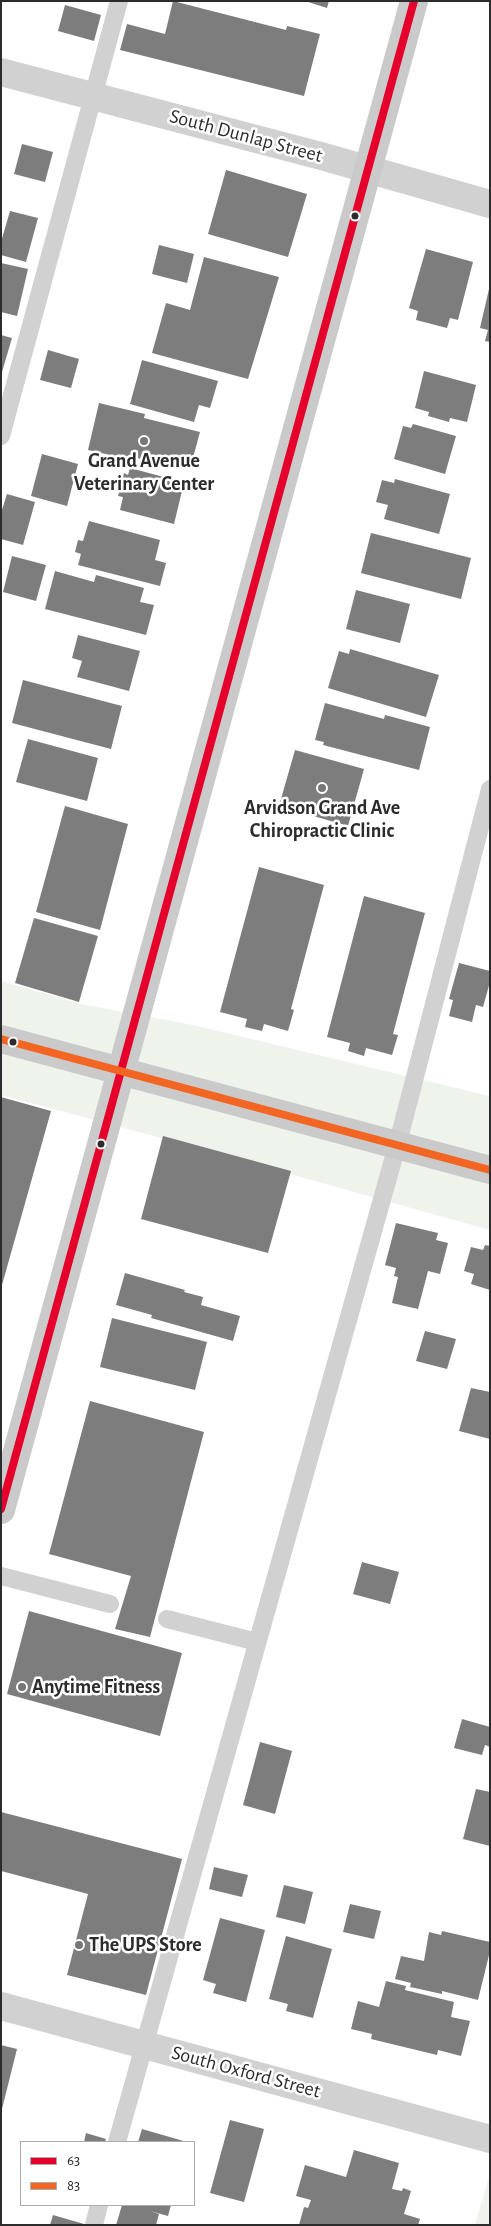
<!DOCTYPE html>
<html>
<head>
<meta charset="utf-8">
<style>
  body { margin:0 }
  #map { position:relative; width:491px; height:2226px; overflow:hidden; background:#fff; font-family:"Alegreya Sans",sans-serif }
  canvas { display:block }
  .frame { position:absolute; inset:0; border:2px solid #2c2c2c; pointer-events:none }
  .legend { position:absolute; left:20px; top:2141px; width:175px; height:65px; box-sizing:border-box; background:#fff; border:1px solid #ababab; margin:0; padding:6px 9px; list-style:none; font-size:15px; color:#2c2c2c }
  .legend li { display:flex; align-items:center; gap:10px; height:25px }
  .legend b { width:25px; border:1px solid #ababab }
</style>
</head>
<body>
<div id="map">
<canvas width="491" height="2226"></canvas>
<div class="frame"></div>
<ul class="legend">
<li><b style="height:6px;background:#e4002b"></b>63</li>
<li><b style="height:6px;background:#f26522"></b>83</li>
</ul>
</div>
<script>
const context = document.querySelector('canvas').getContext('2d');
context.lineJoin = 'round';
function fillPath(path, color) {
  context.fillStyle = color;
  context.fill(path, 'evenodd');
}
function trace(path, color, width, dash) {
  context.strokeStyle = color;
  context.lineWidth = width;
  context.lineCap = dash ? 'butt' : 'round';
  context.setLineDash(dash || []);
  context.stroke(path);
}
function label(font, color, halo, rows, align = 'center') {
  context.font = font + ' "Alegreya Sans",sans-serif';
  context.lineWidth = 5;
  context.setLineDash([]);
  context.textBaseline = 'middle';
  context.strokeStyle = halo;
  context.fillStyle = color;
  for (const [text, x, y, turn = 0] of rows) {
    context.save();
    context.translate(x, y);
    context.rotate((+turn || 0) * Math.PI / 180);
    context.textAlign = isNaN(turn) ? turn : align;
    if (halo) context.strokeText(text, 0, 0);
    context.fillText(text, 0, 0);
    context.restore();
  }
}
fillPath(new Path2D(`
  M1 981 81 1004 193 1025 490 1096V1230L161 1138 1 1095Z
  M490 2173V2225H475Z`), '#eef3eb');
fillPath(new Path2D(`
  M173 1 286 30 287 26 320 34 304 96 120 50 127 24 165 34Z
  M305 1H329L327 8Z
  M65 5 101 15 94 41 58 31Z
  M22 144 53 152 45 182 14 174Z
  M226 170 307 194 288 257 208 234Z
  M10 211 38 218 26 262 1 255V242Z
  M159 245 194 254 187 283 152 274Z
  M426 249 473 262 458 320 450 318 447 328 416 320 418 311 409 308Z
  M204 257 279 277 248 379 152 353 166 303 190 310Z
  M1 263 28 269 17 316 1 312Z
  M489 289 490 290V342L485 341 488 330 480 328Z
  M1 335 12 338 2 372H1Z
  M48 350 79 359 71 388 40 380Z
  M142 360 218 381 210 408 199 405 194 422 130 404Z
  M424 371 476 385 467 422 450 418 449 422 428 416 429 412 415 408Z
  M99 403 145 414 144 418 200 432 190 469 178 466 177 468 133 457 132 460 88 450Z
  M413 424 456 436 445 474 394 459 403 426 411 428Z
  M42 454 78 464 67 506 31 496Z
  M130 468 175 480 174 485 183 487 174 524 120 510 123 497 118 496 124 473 128 475Z
  M395 479 450 494 439 534 384 519 388 505 376 502 382 480 394 483Z
  M7 494 35 502 23 545 1 539V513Z
  M89 521 160 540 155 560 166 563 160 586 78 565 81 554 75 552 78 540 83 541Z
  M371 533 471 558 461 599 361 573Z
  M12 556 46 565 36 601 3 592Z
  M55 571 94 582 96 575 144 588 140 602 154 605 146 635 45 609Z
  M356 590 410 604 400 643 346 629Z
  M78 635 140 651 129 691 77 677 82 661 72 658Z
  M350 649 439 675 426 717 328 688 339 651 349 654Z
  M23 680 122 706 111 749 12 723Z
  M325 703 384 719 385 715 430 727 419 770 323 745 324 742 315 740Z
  M28 739 98 758 87 801 16 782Z
  M295 750 364 769 348 826 279 806Z
  M65 806 128 824 100 930 36 912Z
  M259 867 324 885 291 1009 294 1010 288 1031 264 1024 262 1031 245 1027 247 1019 220 1012Z
  M364 896 425 913 393 1034 398 1035 392 1055 366 1048 364 1056 348 1051 350 1043 327 1037Z
  M34 918 98 936 79 1002 15 983Z
  M459 963 490 971V982L483 1007 476 1005 472 1022 449 1016 453 1000 449 999Z
  M1 1097 51 1111 2 1285H1Z
  M163 1136 291 1171 268 1253 141 1219Z
  M396 1223 438 1233 436 1240 448 1243 440 1274 428 1271 418 1309 392 1303 398 1277 394 1276 396 1268 385 1265Z
  M485 1245 490 1246V1290L471 1284 474 1274 464 1271 471 1247 483 1250Z
  M125 1273 185 1290 184 1292 203 1297 201 1305 240 1316 233 1341 151 1318 152 1315 116 1305Z
  M112 1318 207 1342 195 1390 100 1367Z
  M425 1331 456 1339 447 1369 416 1361Z
  M471 1388 490 1392V1439L459 1431Z
  M90 1401 204 1432 150 1637 115 1629 131 1576 49 1554Z
  M362 1562 399 1572 390 1604 353 1594Z
  M29 1611 182 1653 160 1736 7 1694Z
  M462 1719 490 1727V1747L485 1745 482 1755 454 1748Z
  M260 1742 292 1751 275 1814 243 1805Z
  M476 1789 490 1792V1846L463 1839Z
  M1 1812 182 1859 146 1995 67 1975 88 1894 1 1871Z
  M214 1867 248 1875 242 1897 209 1889Z
  M284 1885 313 1892 305 1924 276 1917Z
  M350 1904 381 1911 374 1939 343 1932Z
  M220 1918 265 1930 246 2002 213 1993 216 1984 203 1980Z
  M442 1931 490 1942V1951L478 2000 442 1991V1994L410 1987 411 1983 395 1979 401 1956 424 1961 429 1932 441 1935Z
  M286 1936 332 1949 313 2018 286 2011 288 2004 269 1999Z
  M386 1981 406 1986 405 1990 454 2002 451 2017 470 2021 461 2056 438 2050 437 2055 371 2039 372 2034 351 2029 358 2001 379 2007Z
  M1 2045 17 2049 2 2109H1Z
  M230 2120 264 2129 244 2202 210 2193Z
  M142 2129 187 2142H138Z
  M86 2133 106 2139 105 2142H84Z
  M354 2150 399 2163 392 2189 402 2191 403 2188 411 2191 404 2214 420 2219 418 2225H299L304 2207 308 2208 311 2200 296 2196 305 2165 346 2177Z
  M122 2205H171L168 2216 150 2211 159 2214 156 2225H116Z
  M53 2215 84 2224V2225H50Z`), '#7d7d7d');
trace(new Path2D(`
  M1 436 119 1
  M1 1576 110 1604
  M167 1619 257 1642
  M117 2142 397 1146 490 789
  M94 2225 99 2205`), '#d1d1d1', 18);
trace(new Path2D(`
  M1 72 321 156 490 204
  M1 2006 490 2139`), '#d1d1d1', 28);
trace(new Path2D(`
  M1 1039 490 1170
  M1 1510 414 1`), '#cacaca', 28);
trace(new Path2D(`
  M1 1509 414 1`), '#e4002b', 8);
trace(new Path2D(`
  M1 1039 490 1170`), '#f26522', 8);
for (const [x, y, r, color] of [
  [355,216,4.5,"#2c2c2c"],
  [144,441,5,"#767676"],
  [322,788,5,"#767676"],
  [13,1042,4.5,"#2c2c2c"],
  [101,1144,4.5,"#2c2c2c"],
  [22,1687,5,"#767676"],
  [79,1945,5,"#767676"]
]) {
  const dot = new Path2D();
  dot.arc(x, y, r, 0, 2 * Math.PI);
  context.fillStyle = color;
  context.fill(dot);
  trace(dot, '#fff', 2);
}
label('20px', '#2c2c2c', '#fff', [
  ["South Dunlap Street",246,136,15],
  ["South Oxford Street",246,2072,15]
]);
label('bold 20px', '#2c2c2c', '#fff', [
  ["Grand Avenue",144,461],
  ["Veterinary Center",144,484],
  ["Arvidson Grand Ave",322,808],
  ["Chiropractic Clinic",322,831],
  ["Anytime Fitness",32,1687,"left"],
  ["The UPS Store",89,1945,"left"]
]);
</script>
</body>
</html>
